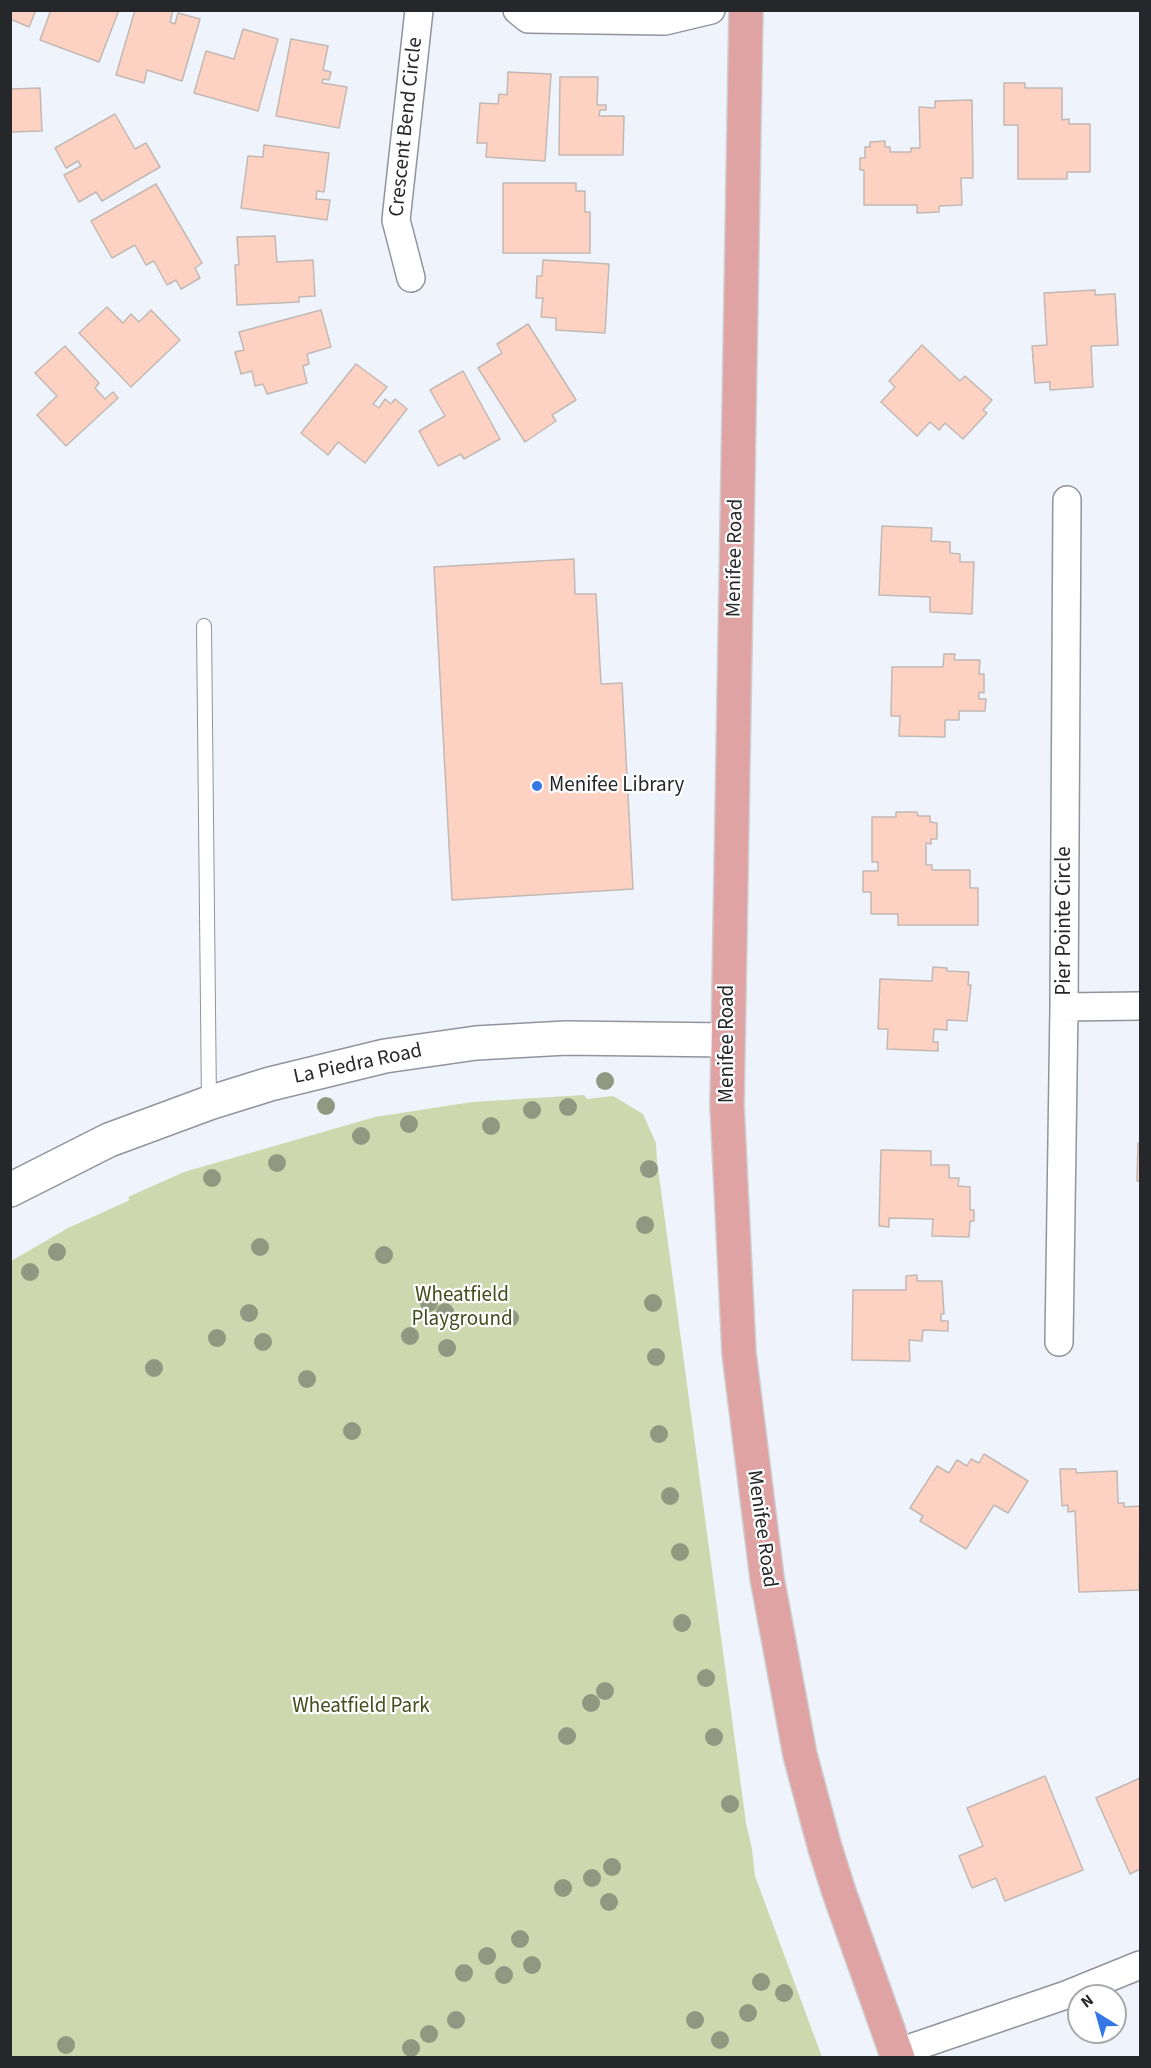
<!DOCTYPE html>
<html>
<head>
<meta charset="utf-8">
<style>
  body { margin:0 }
  #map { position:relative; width:1151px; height:2068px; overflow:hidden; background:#eff3fc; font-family:"Source Sans 3",sans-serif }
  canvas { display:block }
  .frame { position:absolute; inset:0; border:12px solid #26272a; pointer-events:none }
  .north { position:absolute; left:1067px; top:1984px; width:60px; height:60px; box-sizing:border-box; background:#fff; border:2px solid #a8a9aa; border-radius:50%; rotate:323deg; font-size:16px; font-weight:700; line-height:24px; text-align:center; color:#26272a }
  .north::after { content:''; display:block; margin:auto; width:21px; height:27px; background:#3477e5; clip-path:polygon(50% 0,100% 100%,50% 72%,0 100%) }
</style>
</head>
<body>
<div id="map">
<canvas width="1151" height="2068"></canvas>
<div class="frame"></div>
<div class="north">N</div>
</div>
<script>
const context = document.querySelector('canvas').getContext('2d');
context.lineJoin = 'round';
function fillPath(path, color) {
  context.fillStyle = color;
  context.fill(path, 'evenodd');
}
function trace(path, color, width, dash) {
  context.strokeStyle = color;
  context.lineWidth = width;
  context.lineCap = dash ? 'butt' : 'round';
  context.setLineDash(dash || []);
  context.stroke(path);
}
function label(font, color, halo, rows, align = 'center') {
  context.font = font + ' "Source Sans 3",sans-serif';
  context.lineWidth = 4.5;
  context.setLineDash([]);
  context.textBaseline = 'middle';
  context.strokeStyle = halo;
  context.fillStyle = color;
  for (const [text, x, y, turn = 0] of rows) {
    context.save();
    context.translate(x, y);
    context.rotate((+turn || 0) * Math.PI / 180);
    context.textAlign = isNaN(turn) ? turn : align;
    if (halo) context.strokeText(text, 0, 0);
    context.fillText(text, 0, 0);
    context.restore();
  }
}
fillPath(new Path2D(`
  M584 1095 587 1099 613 1096 643 1114 656 1143 657 1161 746 1823 752 1849 755 1876 822 2057H11V1261L68 1228 130 1200 128 1197 184 1172 375 1117 472 1102Z`), '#ced8ae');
const building = new Path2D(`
  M10 10H36L29 27 10 19Z
  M51 10H119L99 62 40 40Z
  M135 10H173L170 22 175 24 178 13 200 19 182 81 147 70 144 83 116 75Z
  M243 29 278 39 258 111 194 93 206 51 234 59Z
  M291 39 328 46 323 70 331 72 329 80 323 79 322 83 347 87 339 128 276 116Z
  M508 72 551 74 545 161 486 157 487 143H477L480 103 498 104 499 94 507 95Z
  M560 77H598L597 105H606V110H600L599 116H624L623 155H559Z
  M1004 83H1025V88H1062V120L1069 119V124H1090V172H1067V179H1018V125H1004Z
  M40 88 42 131 11 132 10 161V89Z
  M972 100 973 178H961L962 205 939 206V212L917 213V205H864V170H860V158H865V147H870V142L885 141V147H890V152H911V148H920L919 107 935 108V101Z
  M115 114 135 149 146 143 160 167 102 201 96 192 79 202 64 175 81 166 78 161 66 168 55 148Z
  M264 145 329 153 324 192 317 191 316 199 330 200 327 220 241 208 248 156 263 157Z
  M503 183H576V191H585V212H590V253H503Z
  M156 184 202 263 195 268 200 278 181 289 176 280 167 285 154 261 146 265 135 245 112 258 91 221Z
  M275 236 277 262 313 260 315 296 299 297V302L237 305 235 265H239L237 237Z
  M543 260 609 264 605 333 556 330V318L541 317 543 298H536L537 276H542Z
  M1095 290V295L1115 294 1118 345 1091 346 1093 387 1050 390V382L1035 383 1032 346 1047 345 1044 293Z
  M107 307 123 323 131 314 139 322 151 310 180 340 131 387 79 333Z
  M321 310 331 347 307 354 309 364 303 366 307 383 267 394 263 384 255 386 252 371 241 374 235 352 244 350 239 332Z
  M528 324 576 400 552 415 556 421 525 442 478 368 502 353 497 344Z
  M922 345 960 381 965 376 992 400 983 410 987 413 963 439 945 423 939 430 930 422 917 436 881 402 895 387 889 381Z
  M65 346 99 383 95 388 105 399 113 392 118 398 66 446 37 415 57 396 35 373Z
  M356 364 387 387 373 404 379 408 385 399 391 404 395 399 407 409 365 463 338 442 328 455 301 433Z
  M463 371 500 439 464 459 461 454 438 466 419 431 445 416 430 390Z
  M882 526 932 528 931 541 950 542V553L960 554V562H974L972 614 930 612V597L879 595Z
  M574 559 575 594H596L601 684 622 683 633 889 452 900 434 567Z
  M944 654H955L954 660H980L979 674H984V693L979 692V699H986L985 711H959V720H945V737L899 736 900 716H891L892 667H943Z
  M896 812H917L918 816H930V822L937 823V839H931V844L926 843V865H932V870H970V888H978V925H898V914H871V892H863V871H878V862H872V817H896Z
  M933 967 947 968V971L969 972 968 985H971L967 1021 947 1020V1030L934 1029 933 1042H938V1051L887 1049 888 1029H878L880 979 932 981Z
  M1138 1143H1140V1181H1137Z
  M881 1150 931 1151V1165H949V1178H959L958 1186 970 1187V1210H974V1221H970L969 1237 932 1236 933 1219 889 1218V1227L879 1226Z
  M917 1275V1281H942L944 1314H941V1321H948V1331L923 1330 922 1341 909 1340 910 1361 852 1360 853 1290H906V1276Z
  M984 1454 1028 1481 1008 1513 994 1505 966 1549 920 1521 923 1516 910 1508 937 1466 949 1473 957 1460 967 1466 971 1459 979 1463Z
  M1060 1469H1076V1473L1117 1471 1118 1503H1124V1507L1140 1506 1139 1590 1079 1592 1075 1511 1068 1512V1505L1062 1506Z
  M1045 1776 1083 1870 1005 1901 996 1878 972 1888 959 1856 983 1846 967 1808Z
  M1140 1778V1869L1130 1874 1096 1798Z`);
fillPath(building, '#fed2c2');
trace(building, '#c2b8b4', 1.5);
const service = new Path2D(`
  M204 626 209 1103`);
const minor = new Path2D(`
  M517 10 528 19 665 21 711 10
  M411 278 396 220 419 10
  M1064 1007 1140 1006
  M1059 1342 1064 1007 1067 500
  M896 2053 1066 1995 1140 1965`);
const tertiary = new Path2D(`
  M10 1190 109 1140 209 1103 270 1084 385 1056 476 1043 566 1038 727 1040`);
const primary = new Path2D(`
  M746 10 727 1105 739 1353 767 1578 800 1755 825 1848 839 1892 898 2058`);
trace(service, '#91949c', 16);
trace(minor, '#91949c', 30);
trace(tertiary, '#91949c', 36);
trace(primary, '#cfcfd0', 36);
trace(service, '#fff', 14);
trace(minor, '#fff', 27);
trace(tertiary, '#fff', 33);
trace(primary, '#e0a3a4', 33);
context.fillStyle = '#919881';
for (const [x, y] of [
  [605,1081],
  [326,1106],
  [568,1107],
  [532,1110],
  [409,1124],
  [491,1126],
  [361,1136],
  [277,1163],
  [649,1169],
  [212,1178],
  [645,1225],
  [260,1247],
  [57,1252],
  [384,1255],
  [30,1272],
  [429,1303],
  [653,1303],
  [445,1312],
  [249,1313],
  [510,1318],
  [410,1336],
  [217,1338],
  [263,1342],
  [447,1348],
  [656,1357],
  [154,1368],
  [307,1379],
  [352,1431],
  [659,1434],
  [670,1496],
  [680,1552],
  [682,1623],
  [706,1678],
  [605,1691],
  [591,1703],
  [567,1736],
  [714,1737],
  [730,1804],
  [612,1867],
  [592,1878],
  [563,1888],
  [609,1902],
  [520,1939],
  [487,1956],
  [532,1965],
  [464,1973],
  [504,1975],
  [761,1982],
  [784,1993],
  [748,2013],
  [456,2020],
  [695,2020],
  [429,2034],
  [720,2040],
  [66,2045],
  [411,2048]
]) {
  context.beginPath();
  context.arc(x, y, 9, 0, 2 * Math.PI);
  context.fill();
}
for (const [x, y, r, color] of [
  [537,786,6,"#3477e5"]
]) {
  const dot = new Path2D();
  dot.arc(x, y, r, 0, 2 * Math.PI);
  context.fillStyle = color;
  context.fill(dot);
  trace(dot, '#fff', 2);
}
label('21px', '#26272a', '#fff', [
  ["Crescent Bend Circle",407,127,-84],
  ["Menifee Road",736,558,-89],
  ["Pier Pointe Circle",1065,921,-90],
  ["Menifee Road",728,1044,-90],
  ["La Piedra Road",358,1065,-12],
  ["Menifee Road",761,1529,82]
]);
label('21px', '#26272a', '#fff', [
  ["Menifee Library",549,786]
], 'left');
label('21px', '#444d1c', '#fff', [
  ["Wheatfield",462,1296],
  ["Playground",462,1320],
  ["Wheatfield Park",361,1707]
]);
</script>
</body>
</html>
